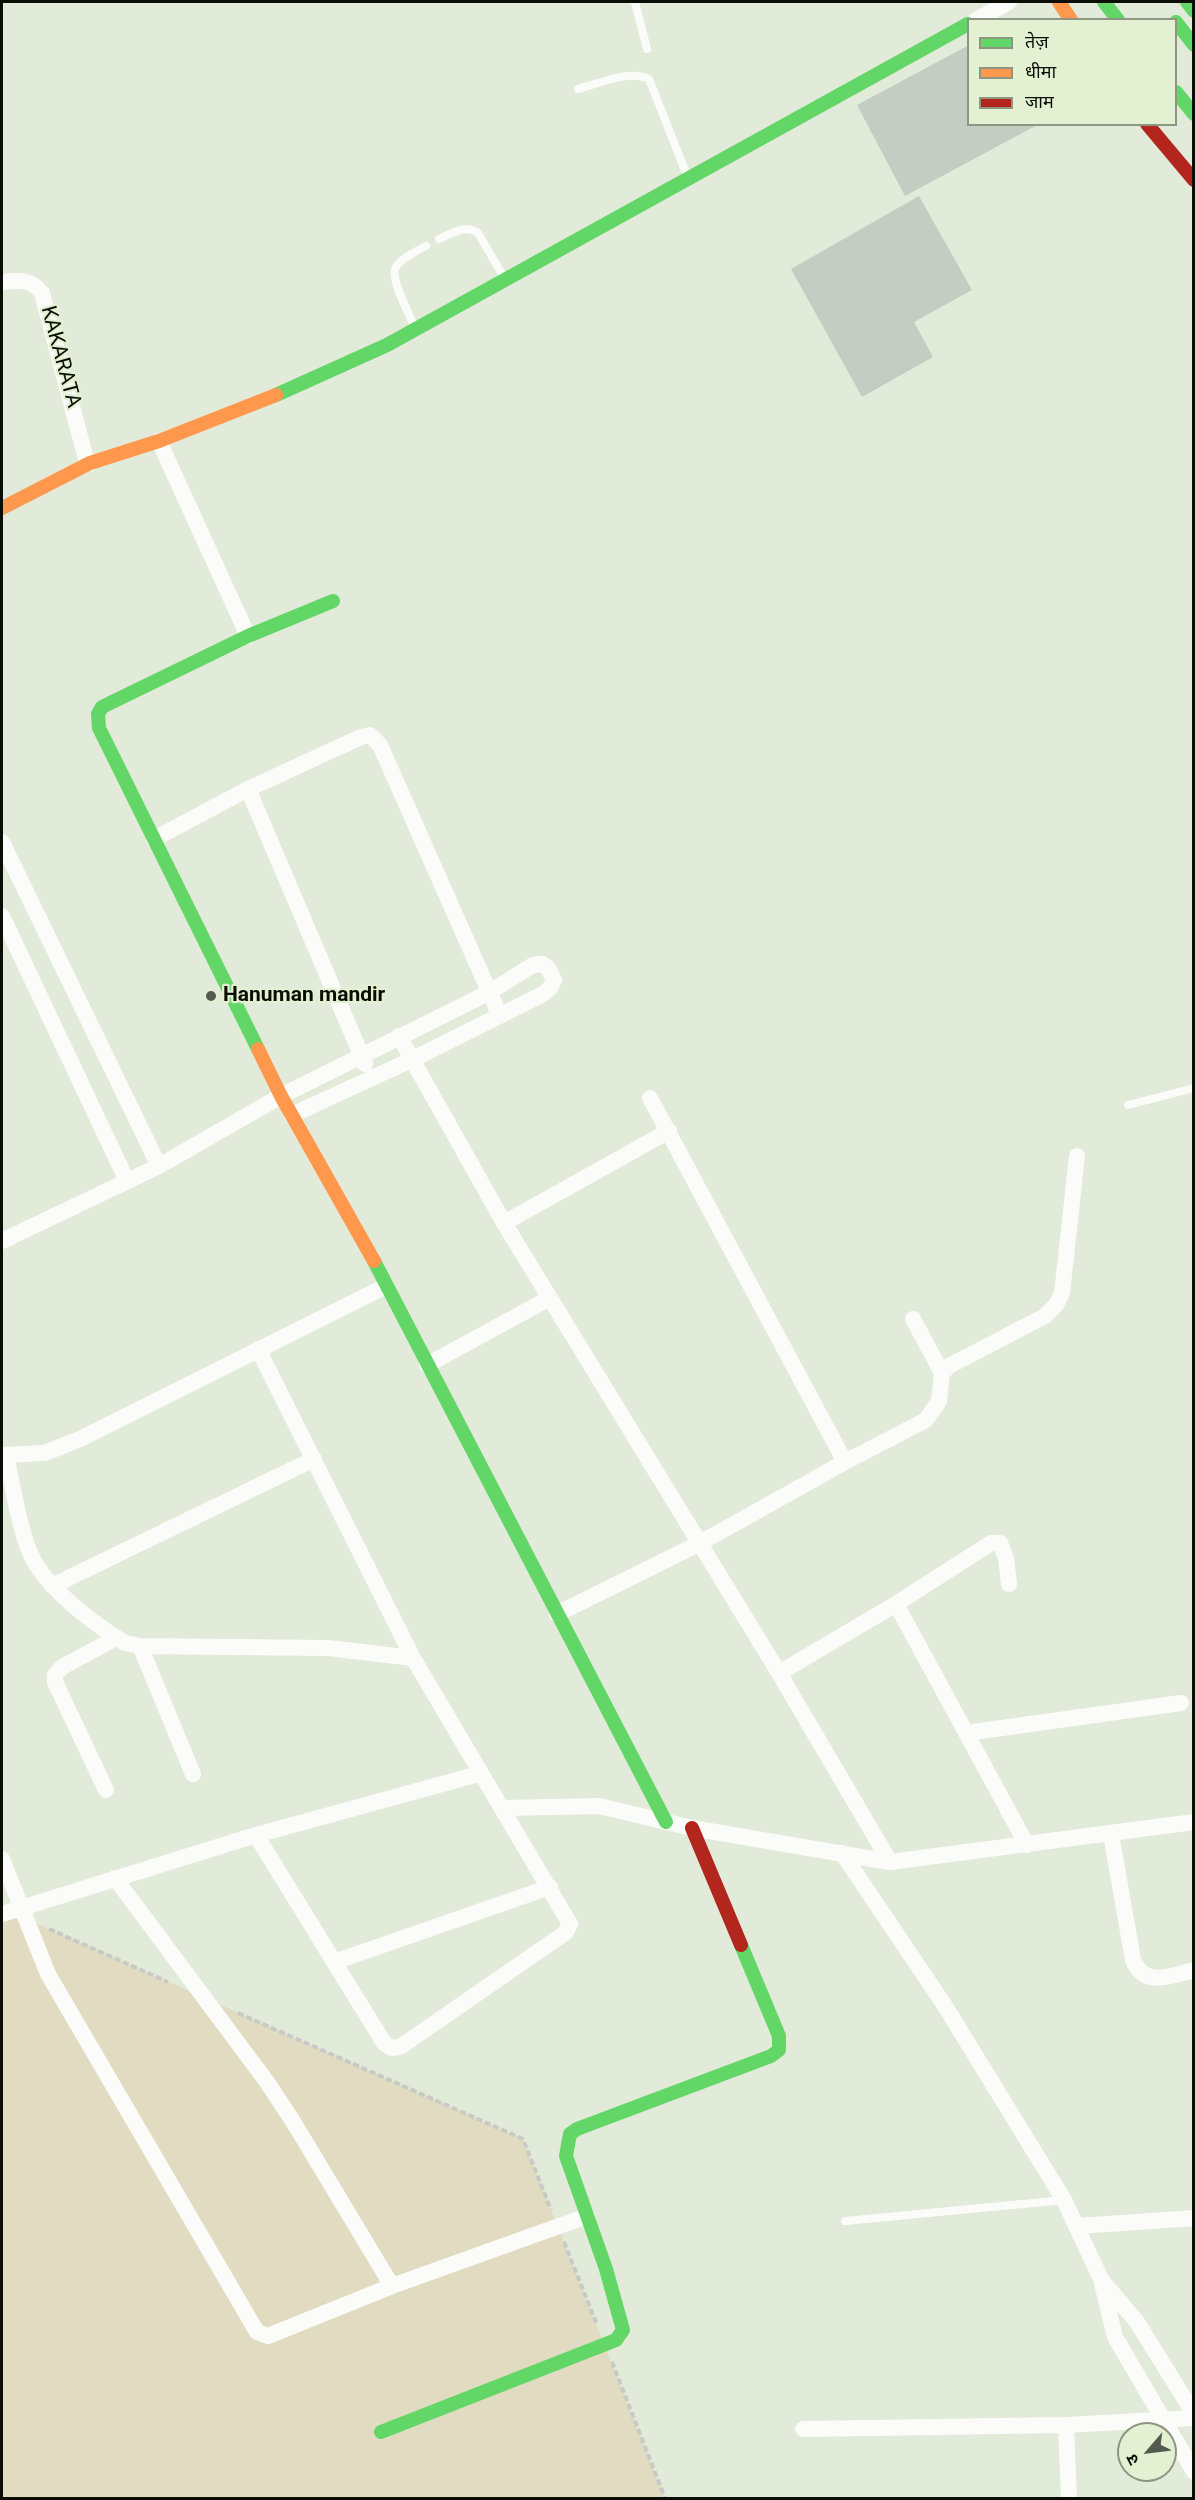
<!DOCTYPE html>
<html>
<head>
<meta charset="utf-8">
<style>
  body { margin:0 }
  #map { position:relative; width:1195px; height:2500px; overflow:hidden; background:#e2ead9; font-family:Roboto,"Noto Sans Devanagari",sans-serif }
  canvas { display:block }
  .frame { position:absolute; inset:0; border:3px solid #090d04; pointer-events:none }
  .legend { position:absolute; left:967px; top:18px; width:210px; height:108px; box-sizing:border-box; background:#e3f1d2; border:2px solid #8c9680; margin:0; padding:8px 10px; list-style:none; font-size:18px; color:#090d04 }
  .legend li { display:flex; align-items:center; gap:12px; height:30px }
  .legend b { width:30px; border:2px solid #8c9680 }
  .north { position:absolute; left:1117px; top:2422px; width:60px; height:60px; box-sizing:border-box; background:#e3f1d2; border:2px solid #8c9680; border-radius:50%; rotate:242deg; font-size:16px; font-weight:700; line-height:24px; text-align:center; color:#090d04 }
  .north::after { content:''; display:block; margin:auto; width:21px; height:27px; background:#555a4f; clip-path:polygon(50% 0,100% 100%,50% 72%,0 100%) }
</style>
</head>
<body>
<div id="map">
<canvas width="1195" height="2500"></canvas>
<div class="frame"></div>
<ul class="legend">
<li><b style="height:8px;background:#63d668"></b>तेज़</li>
<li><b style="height:8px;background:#ff974d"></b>धीमा</li>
<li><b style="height:8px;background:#b3261e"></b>जाम</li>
</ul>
<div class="north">उ</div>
</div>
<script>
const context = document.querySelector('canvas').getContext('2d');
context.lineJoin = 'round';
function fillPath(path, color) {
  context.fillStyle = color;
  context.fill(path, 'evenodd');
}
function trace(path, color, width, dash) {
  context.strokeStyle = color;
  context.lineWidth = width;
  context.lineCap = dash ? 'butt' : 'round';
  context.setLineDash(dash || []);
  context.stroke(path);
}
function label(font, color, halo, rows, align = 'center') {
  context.font = font + ' Roboto,sans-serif';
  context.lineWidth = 4.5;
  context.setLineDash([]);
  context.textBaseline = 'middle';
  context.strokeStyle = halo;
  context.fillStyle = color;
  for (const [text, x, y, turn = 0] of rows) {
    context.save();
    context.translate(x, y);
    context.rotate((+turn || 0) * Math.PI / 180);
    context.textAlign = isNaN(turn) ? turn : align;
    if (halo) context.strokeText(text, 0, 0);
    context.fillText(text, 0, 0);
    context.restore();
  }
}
fillPath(new Path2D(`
  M2 1908 523 2139 665 2498H2Z`), '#e1dcc1');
fillPath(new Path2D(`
  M969 45V124H1039L905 196 857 105Z
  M919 196 972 290 914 322 933 357 862 397 791 269Z`), '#c4cdc1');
trace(new Path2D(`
  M49 1929 168 1982
  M238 2013 523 2139 551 2210
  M564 2242 597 2325
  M612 2362 665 2498`), '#c8cbc5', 4, [6, 3]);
trace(new Path2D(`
  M635 2 647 49
  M578 89C598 84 630 69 649 79L688 178
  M439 239C452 233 466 224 478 233L505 279
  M415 328C410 315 391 281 395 269 399 259 417 251 426 246
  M1128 1105 1194 1088
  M845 2221 1064 2200`), '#fbfcf9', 8);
trace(new Path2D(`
  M976 20 1009 2
  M2 282C19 280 31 279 42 293L86 459 90 463
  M159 441 248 636
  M248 789 365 1064
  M154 839 248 789 361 737 370 735 380 745 500 1016
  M2 842 159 1166
  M2 916 127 1181
  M399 1036 504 1223 779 1673 890 1862
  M650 1098 845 1462
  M504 1223 669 1131
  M2 1241 159 1166 281 1096 488 993 533 965 542 964 548 968 554 980 550 988 543 994 411 1060 292 1115
  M427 1365 550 1298
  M942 1373 949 1366 1045 1316 1056 1305 1062 1293 1077 1156
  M2 1455 45 1453 82 1438 386 1286
  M6 1456C13 1485 19 1529 31 1555 46 1588 94 1624 125 1643L140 1646 328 1648 413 1658
  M52 1586 314 1459
  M896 1604 1027 1845
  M557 1614 700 1543 845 1462 926 1420 939 1401 942 1373 913 1319
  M140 1646 193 1774
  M779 1673 896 1604 991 1543H1000L1006 1558 1009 1584
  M966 1733 1181 1703
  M106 1790 55 1682V1675L62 1667 116 1638
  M502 1808 599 1806 692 1828 890 1862 1194 1822
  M1111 1834 1133 1960C1144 1988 1170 1976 1194 1970
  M256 1835 384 2043 391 2048 400 2047 565 1933 570 1924 413 1658 258 1349
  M842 1853 945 2006 1064 2200 1101 2279 1115 2337 1194 2472
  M2 1859 48 1974 257 2332 268 2336 392 2286 587 2216
  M115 1878 267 2082 294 2123 392 2286
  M2 1914 256 1835 479 1774
  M334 1962 550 1887
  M1078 2226 1194 2218
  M1103 2282 1137 2322 1194 2414
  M1066 2425 1069 2498
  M803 2429 1066 2425 1194 2418`), '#fbfcf9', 16);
trace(new Path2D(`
  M1104 2 1118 20
  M1187 2 1194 11
  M1176 22 1194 45
  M1176 92 1194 114
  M276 395 387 345 968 24
  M258 1049 99 728 98 714 102 707 248 636 333 601
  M374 1261 666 1822
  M381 2432 616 2340 623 2330 606 2269 566 2156 570 2134 577 2129 771 2056 779 2050V2036L741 1945`), '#63d668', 14);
trace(new Path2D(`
  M1059 2 1071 20
  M2 508 90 463 159 441 276 395
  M258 1049 281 1096 374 1261`), '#ff974d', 14);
trace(new Path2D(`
  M1147 124 1194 180
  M692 1828 741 1945`), '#b3261e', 14);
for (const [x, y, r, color] of [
  [211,996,6,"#555a4f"]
]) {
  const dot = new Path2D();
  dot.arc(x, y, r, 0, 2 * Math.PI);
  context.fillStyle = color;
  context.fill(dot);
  trace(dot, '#e3f1d2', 2);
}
label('21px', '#090d04', '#e3f1d2', [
  ["KAKARATA",60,357,75]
]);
label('bold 21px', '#090d04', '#e3f1d2', [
  ["Hanuman mandir",223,996]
], 'left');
</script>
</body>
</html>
